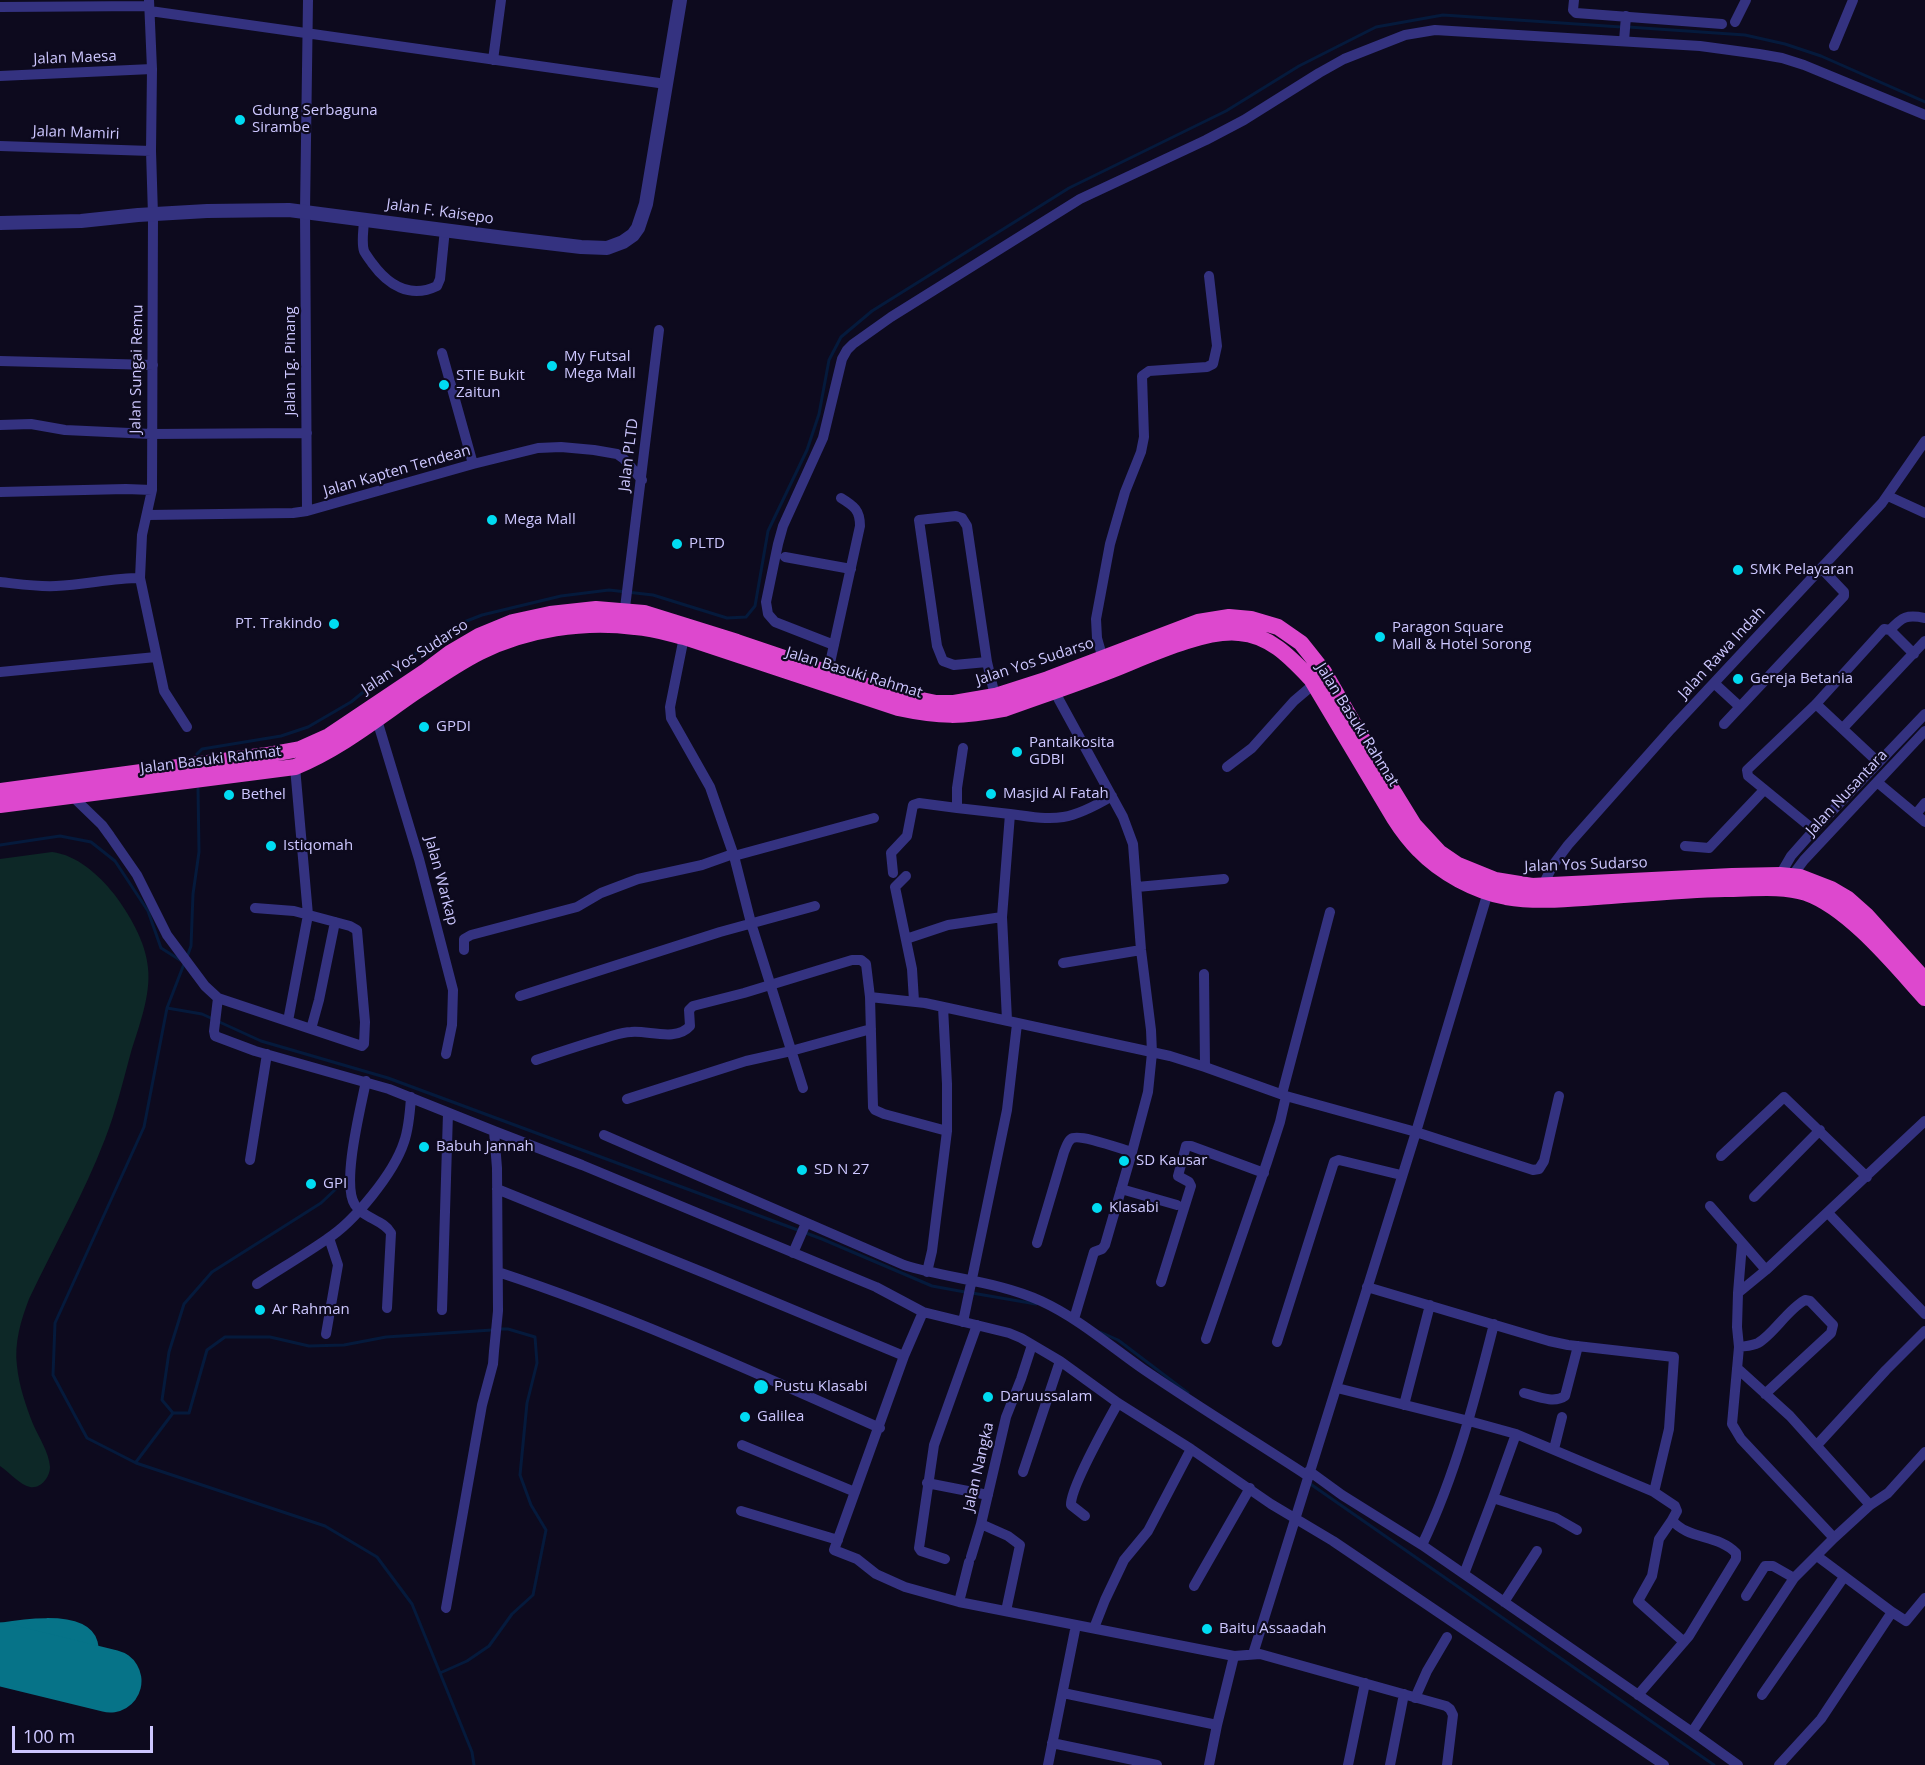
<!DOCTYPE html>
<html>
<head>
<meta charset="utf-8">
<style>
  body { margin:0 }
  #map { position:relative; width:1925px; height:1765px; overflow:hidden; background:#0d0a1e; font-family:"Open Sans",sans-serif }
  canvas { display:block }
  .scale { position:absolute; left:12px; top:1726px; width:141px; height:27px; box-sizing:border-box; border:3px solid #cdc7ff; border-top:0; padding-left:8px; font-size:18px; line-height:21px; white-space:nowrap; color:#cdc7ff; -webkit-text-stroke:4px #0d0a1e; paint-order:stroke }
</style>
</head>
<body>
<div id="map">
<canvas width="1925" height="1765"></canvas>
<div class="scale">100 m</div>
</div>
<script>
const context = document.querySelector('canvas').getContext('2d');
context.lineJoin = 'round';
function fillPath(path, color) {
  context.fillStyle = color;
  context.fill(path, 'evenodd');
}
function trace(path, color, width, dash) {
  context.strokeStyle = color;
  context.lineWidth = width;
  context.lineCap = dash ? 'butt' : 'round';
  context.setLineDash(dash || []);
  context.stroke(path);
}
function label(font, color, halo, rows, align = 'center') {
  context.font = font + ' "Open Sans",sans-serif';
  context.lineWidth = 4.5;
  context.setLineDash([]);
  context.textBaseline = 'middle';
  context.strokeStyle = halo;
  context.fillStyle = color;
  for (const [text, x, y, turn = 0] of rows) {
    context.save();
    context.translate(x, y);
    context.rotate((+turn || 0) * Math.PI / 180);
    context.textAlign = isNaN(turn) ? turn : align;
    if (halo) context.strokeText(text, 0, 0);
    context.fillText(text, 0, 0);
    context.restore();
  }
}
fillPath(new Path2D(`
  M52 852C77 855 99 875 114 894 129 914 146 942 148 968 151 995 139 1026 131 1052 123 1081 116 1111 105 1139 84 1194 54 1246 29 1299 21 1320 14 1343 17 1366 19 1386 26 1406 33 1424 39 1438 49 1452 50 1467 50 1477 41 1489 30 1487 20 1485 9 1472 0 1466V859Z`), '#0d2827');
trace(new Path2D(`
  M1628 27 1745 35 1785 44 1821 56 1925 102
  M197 754 202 749 281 736 308 727 351 702 388 672 459 624 482 615 561 596 609 590 653 595 727 618 746 617 755 606 768 531 807 450 819 414 829 360 841 337 872 311 1069 188 1226 111 1299 66 1376 27 1443 15 1621 27
  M0 845 60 836 91 842 115 861 148 911 161 948 180 960
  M187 957 191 946 193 894 199 852 198 789
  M184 964 167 1008 202 1014 261 1041 388 1078 822 1239 932 1286 965 1292
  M167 1008 144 1127 55 1323 53 1375 87 1438 136 1463 325 1526 377 1557 412 1604 440 1673
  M972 1293 1036 1304
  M1100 1332 1118 1340 1188 1393
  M173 1413H189L207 1350 225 1337H270L309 1346 344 1345 386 1337 492 1330
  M173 1413 162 1400 169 1352 184 1304 212 1272 321 1203 338 1187
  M136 1462 173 1413
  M1309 1483 1714 1765
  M474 1765 472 1752 440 1673 467 1661 489 1646 512 1614 533 1595 546 1530 531 1505 520 1475 527 1403 537 1363 535 1337 508 1329H499`), '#051a3c', 3);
trace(new Path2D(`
  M0 1636C16 1633 79 1623 85 1645 88 1656 76 1665 68 1671`), '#067388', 26);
trace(new Path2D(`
  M0 1654 110 1681`), '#067388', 63);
trace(new Path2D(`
  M149 0 152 69 151 151 153 215 152 490 142 535 140 578 164 691 187 727
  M1574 0 1573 10 1576 13 1722 24
  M0 7 149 6
  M150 11 666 84
  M1735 22 1746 0
  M1624 41 1626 16
  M1834 46 1853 0
  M493 60 501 0
  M0 76 152 69
  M0 146 151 151
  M364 218C364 229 361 242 364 251 366 255 370 260 372 263 388 285 410 299 437 286L440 279 445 229
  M442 353 473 464
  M0 361 153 365
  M0 425 31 424 65 430 151 434 307 433
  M0 492 126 489 152 490
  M1888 496 1925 513
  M307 511 305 211 308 0
  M148 515 293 513 307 511 473 464 538 448 561 447 594 450 617 454 624 459 642 480
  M785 557 851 569
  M0 582C19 584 37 587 56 586 85 585 111 578 140 578
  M624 616 659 330
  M1890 630C1902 617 1907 614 1925 618
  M684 637 670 707 671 718 710 787 734 856 751 923 803 1088
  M834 645 775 622 768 614 766 602 778 544 783 526 823 438 842 359 847 350 853 344 891 317 1080 199 1206 140 1244 120 1319 73 1344 59 1405 35 1435 30 1700 46 1759 54 1782 58 1804 65 1925 115
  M1103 659 1097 638 1096 619 1110 544 1125 492 1141 452 1144 437 1142 376 1149 371 1207 367 1213 364 1217 346 1209 276
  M987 662 954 665 943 661 937 646 919 520 956 516 962 518 967 526 987 662 995 696
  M0 672 156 657
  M828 672 860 526C860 510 854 506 841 498
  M1714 683 1739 706
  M1816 704 1878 762
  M377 720 419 859 453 990 452 1025 446 1054
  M1724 724 1844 596V592L1822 569
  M1843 728 1925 641
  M963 748 957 788V808L1010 814 1002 917 1007 1020
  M1227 767 1252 748 1294 701 1314 684
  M1877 782 1925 822
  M70 794 102 825 110 836 137 875 167 935 205 986 218 998 214 1031 215 1036 255 1051 389 1089 494 1131 497 1168 498 1311 494 1351 493 1364 482 1405 446 1608
  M1010 814C1058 821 1070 821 1112 796
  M1916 814 1925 803
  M1814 830 1748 776 1747 770 1816 704 1884 629 1890 630 1914 654
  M1685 846 1709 848 1764 790
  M734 856 874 818
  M893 873 891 853 907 836 913 805 919 803 957 808
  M1780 875 1791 856 1814 830 1925 714
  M906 876 895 887 912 969 914 1001
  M1792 876 1804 860 1925 731
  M1137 887 1224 879
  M1542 887 1553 865 1568 845 1671 729 1882 503 1925 441
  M906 939 948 925 1002 917
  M464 950V939L471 935 577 907 601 893 638 879 702 865 733 854
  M1063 963 1141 950
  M1204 974 1205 1067
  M520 996 720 932 815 906
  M870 997 925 1003 1170 1056 1205 1067 1286 1096 1416 1132 1533 1170 1539 1169 1544 1161 1559 1096
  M218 998 362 1046 364 1044 365 1022 357 930 350 926 294 911 255 908
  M288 1021 308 915 295 767
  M311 1029 319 1000 335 922
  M536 1060C560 1052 584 1044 608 1037 615 1035 623 1032 631 1032 648 1030 676 1042 690 1026L689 1010 693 1006 744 993 852 960H861L866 964 870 997 873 1107 875 1110 884 1114 947 1131
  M366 1081C361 1107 341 1184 355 1205 363 1218 384 1220 391 1233L387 1308
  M1282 1094 1330 912
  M627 1099 746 1061 791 1051 871 1029
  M494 1131 582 1165 876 1287 923 1312
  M604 1135 904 1265C949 1279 997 1281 1041 1301 1078 1318 1110 1346 1143 1369 1197 1406 1253 1440 1308 1476
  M1721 1156 1784 1097 1867 1177
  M250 1160 267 1054
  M497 1189 707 1274 904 1356
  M1121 1189 1177 1205
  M1754 1197 1820 1130
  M1710 1206 1766 1270
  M1828 1213 1925 1314
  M1037 1243 1064 1152C1066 1148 1067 1142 1071 1139 1078 1133 1121 1149 1132 1152L1148 1092 1152 1053 1151 1030 1141 950 1133 844 1123 817 1052 687
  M793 1253 806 1223
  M498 1272C629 1315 754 1372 880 1428
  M927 1272 932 1251 947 1131V1084L943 1007
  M1161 1282 1191 1186 1189 1182 1178 1176 1186 1146H1191L1264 1173
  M257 1284C280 1269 304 1255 327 1239 354 1222 394 1173 404 1142 409 1128 410 1112 411 1097
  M1367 1287 1549 1341 1568 1345 1674 1357 1669 1429 1654 1492
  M1738 1293 1742 1244
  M442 1310 448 1113
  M1074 1319 1094 1252 1102 1249 1105 1245 1132 1152
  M963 1322 1007 1110 1017 1024
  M326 1334 338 1265 329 1238
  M1206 1339 1267 1162 1280 1122 1286 1096
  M1277 1342 1334 1162 1339 1160 1401 1175
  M1739 1347C1745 1346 1752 1346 1758 1343 1773 1335 1787 1310 1805 1300L1810 1301 1833 1325 1831 1333 1765 1394
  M1737 1368 1790 1416 1870 1505 1888 1493 1925 1452
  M1337 1388 1469 1421 1516 1434 1654 1492 1675 1506 1677 1511 1672 1520C1688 1540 1718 1534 1736 1553V1559L1689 1636 1638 1695
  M1524 1393C1536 1396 1554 1404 1565 1396L1578 1346
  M1404 1405 1430 1305
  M1516 1434 1493 1498 1556 1518 1577 1530
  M742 1445 855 1492
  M1817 1445 1886 1370 1925 1331
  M1554 1449 1562 1417
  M1309 1471 1342 1495 1422 1545 1692 1732
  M1023 1472 1060 1361
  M927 1483 988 1495
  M741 1511 838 1540
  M1085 1516 1071 1505C1070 1488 1108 1421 1118 1403
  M1672 1520 1659 1539 1652 1576 1638 1601 1684 1642
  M1834 1538 1870 1505
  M1422 1545C1456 1474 1475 1399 1494 1324
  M971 1557 981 1524
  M945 1559 921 1551 919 1548 934 1445 977 1325
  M1464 1574 1493 1498
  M1194 1586 1250 1488
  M1746 1596 1765 1566H1773L1794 1578
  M959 1602 969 1562
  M1504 1602 1537 1551
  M1006 1611 1020 1545 1008 1536 981 1524 1006 1417 1021 1379 1032 1345
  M1892 1612 1906 1621 1925 1598
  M1094 1628 1105 1600 1124 1560 1148 1531 1191 1449
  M1253 1654 1416 1132 1488 892
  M1063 1693 1217 1725
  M1762 1695 1844 1577
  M1415 1698 1427 1671 1447 1637
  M1052 1743 1157 1765
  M1048 1765 1076 1625
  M1209 1765 1217 1725 1234 1656
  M1348 1765 1365 1683
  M1390 1765 1404 1694
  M1447 1765 1453 1715 1450 1709 1446 1706 1260 1654 1234 1656 959 1602 905 1587 876 1574 857 1559 834 1550 904 1356 923 1312 1009 1333 1021 1338 1060 1361 1118 1403 1191 1449 1271 1504 1333 1541 1664 1765
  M1738 1765 1692 1732 1794 1578 1834 1538 1741 1439 1732 1424 1739 1347 1737 1327 1738 1293 1766 1270 1925 1121
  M1779 1765 1821 1719 1892 1612 1817 1556`), '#343280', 10);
trace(new Path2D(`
  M0 223 81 221 138 215 207 211 289 210 505 238 581 247 607 248 623 242 633 235 638 228 646 204 680 0`), '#343280', 14);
trace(new Path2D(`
  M0 791 267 755 300 749 329 736 426 671 450 653 479 636 513 622 550 614 596 609 644 613 737 642 888 693 936 703H954L995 696 1048 679 1198 622 1229 617 1251 619 1278 627 1301 643 1309 653 1324 672 1382 773 1414 825 1439 852 1458 865 1495 880 1532 886 1732 876 1780 875 1800 877 1831 889 1848 899 1866 915 1925 980
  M0 805 295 767C339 749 375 720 414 693 435 679 458 663 480 652 526 629 584 620 635 627 652 628 668 633 684 637L898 708C940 717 962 717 1004 709 1040 696 1076 684 1112 670 1145 657 1204 629 1239 633 1270 635 1291 658 1311 679L1394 818C1401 829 1409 840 1419 850 1441 873 1475 891 1506 897 1536 902 1567 899 1597 897 1640 894 1682 890 1725 889 1752 889 1781 885 1806 893 1849 908 1895 965 1925 998`), '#dd48ce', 16);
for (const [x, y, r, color] of [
  [240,120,6,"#00dcf2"],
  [552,366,6,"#00dcf2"],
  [444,385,6,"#00dcf2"],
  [492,520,6,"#00dcf2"],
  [677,544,6,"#00dcf2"],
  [1738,570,6,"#00dcf2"],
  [334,624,6,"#00dcf2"],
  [1380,637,6,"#00dcf2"],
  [1738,679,6,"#00dcf2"],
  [424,727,6,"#00dcf2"],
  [1017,752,6,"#00dcf2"],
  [991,794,6,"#00dcf2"],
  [229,795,6,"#00dcf2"],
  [271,846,6,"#00dcf2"],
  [424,1147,6,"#00dcf2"],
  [1124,1161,6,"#00dcf2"],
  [802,1170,6,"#00dcf2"],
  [311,1184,6,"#00dcf2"],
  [1097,1208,6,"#00dcf2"],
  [260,1310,6,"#00dcf2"],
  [761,1387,8,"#00dcf2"],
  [988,1397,6,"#00dcf2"],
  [745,1417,6,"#00dcf2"],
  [1207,1629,6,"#00dcf2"]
]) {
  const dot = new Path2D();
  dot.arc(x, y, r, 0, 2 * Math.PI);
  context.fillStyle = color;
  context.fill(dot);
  trace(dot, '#0d0a1e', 2);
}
label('15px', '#cdc7ff', '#0d0a1e', [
  ["Jalan Maesa",75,58,-2],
  ["Jalan Mamiri",76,133,2],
  ["Jalan F. Kaisepo",440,212,8],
  ["Jalan Tg. Pinang",291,361,-90],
  ["Jalan Sungai Remu",137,369,-89],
  ["Jalan PLTD",629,455,-83],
  ["Jalan Kapten Tendean",397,471,-16],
  ["Jalan Rawa Indah",1722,653,-47],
  ["Jalan Yos Sudarso",415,657,-33],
  ["Jalan Yos Sudarso",1035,662,-18],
  ["Jalan Basuki Rahmat",854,673,17],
  ["Jalan Basuki Rahmat",1357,725,58],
  ["Jalan Basuki Rahmat",211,760,-7],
  ["Jalan Nusantara",1847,793,-47],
  ["Jalan Yos Sudarso",1586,865,-2],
  ["Jalan Warkap",441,881,75],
  ["Jalan Nangka",979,1467,-77]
]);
label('15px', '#cdc7ff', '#0d0a1e', [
  ["Gdung Serbaguna",252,111],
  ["Sirambe",252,128],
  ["My Futsal",564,357],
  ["Mega Mall",564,374],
  ["STIE Bukit",456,376],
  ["Zaitun",456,393],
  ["Mega Mall",504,520],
  ["PLTD",689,544],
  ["SMK Pelayaran",1750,570],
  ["PT. Trakindo",322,624,"right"],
  ["Paragon Square",1392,628],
  ["Mall & Hotel Sorong",1392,645],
  ["Gereja Betania",1750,679],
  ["GPDI",436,727],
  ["Pantaikosita",1029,743],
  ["GDBI",1029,760],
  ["Masjid Al Fatah",1003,794],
  ["Bethel",241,795],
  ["Istiqomah",283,846],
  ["Babuh Jannah",436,1147],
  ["SD Kausar",1136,1161],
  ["SD N 27",814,1170],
  ["GPI",323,1184],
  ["Klasabi",1109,1208],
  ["Ar Rahman",272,1310],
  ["Pustu Klasabi",774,1387],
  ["Daruussalam",1000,1397],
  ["Galilea",757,1417],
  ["Baitu Assaadah",1219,1629]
], 'left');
</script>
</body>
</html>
